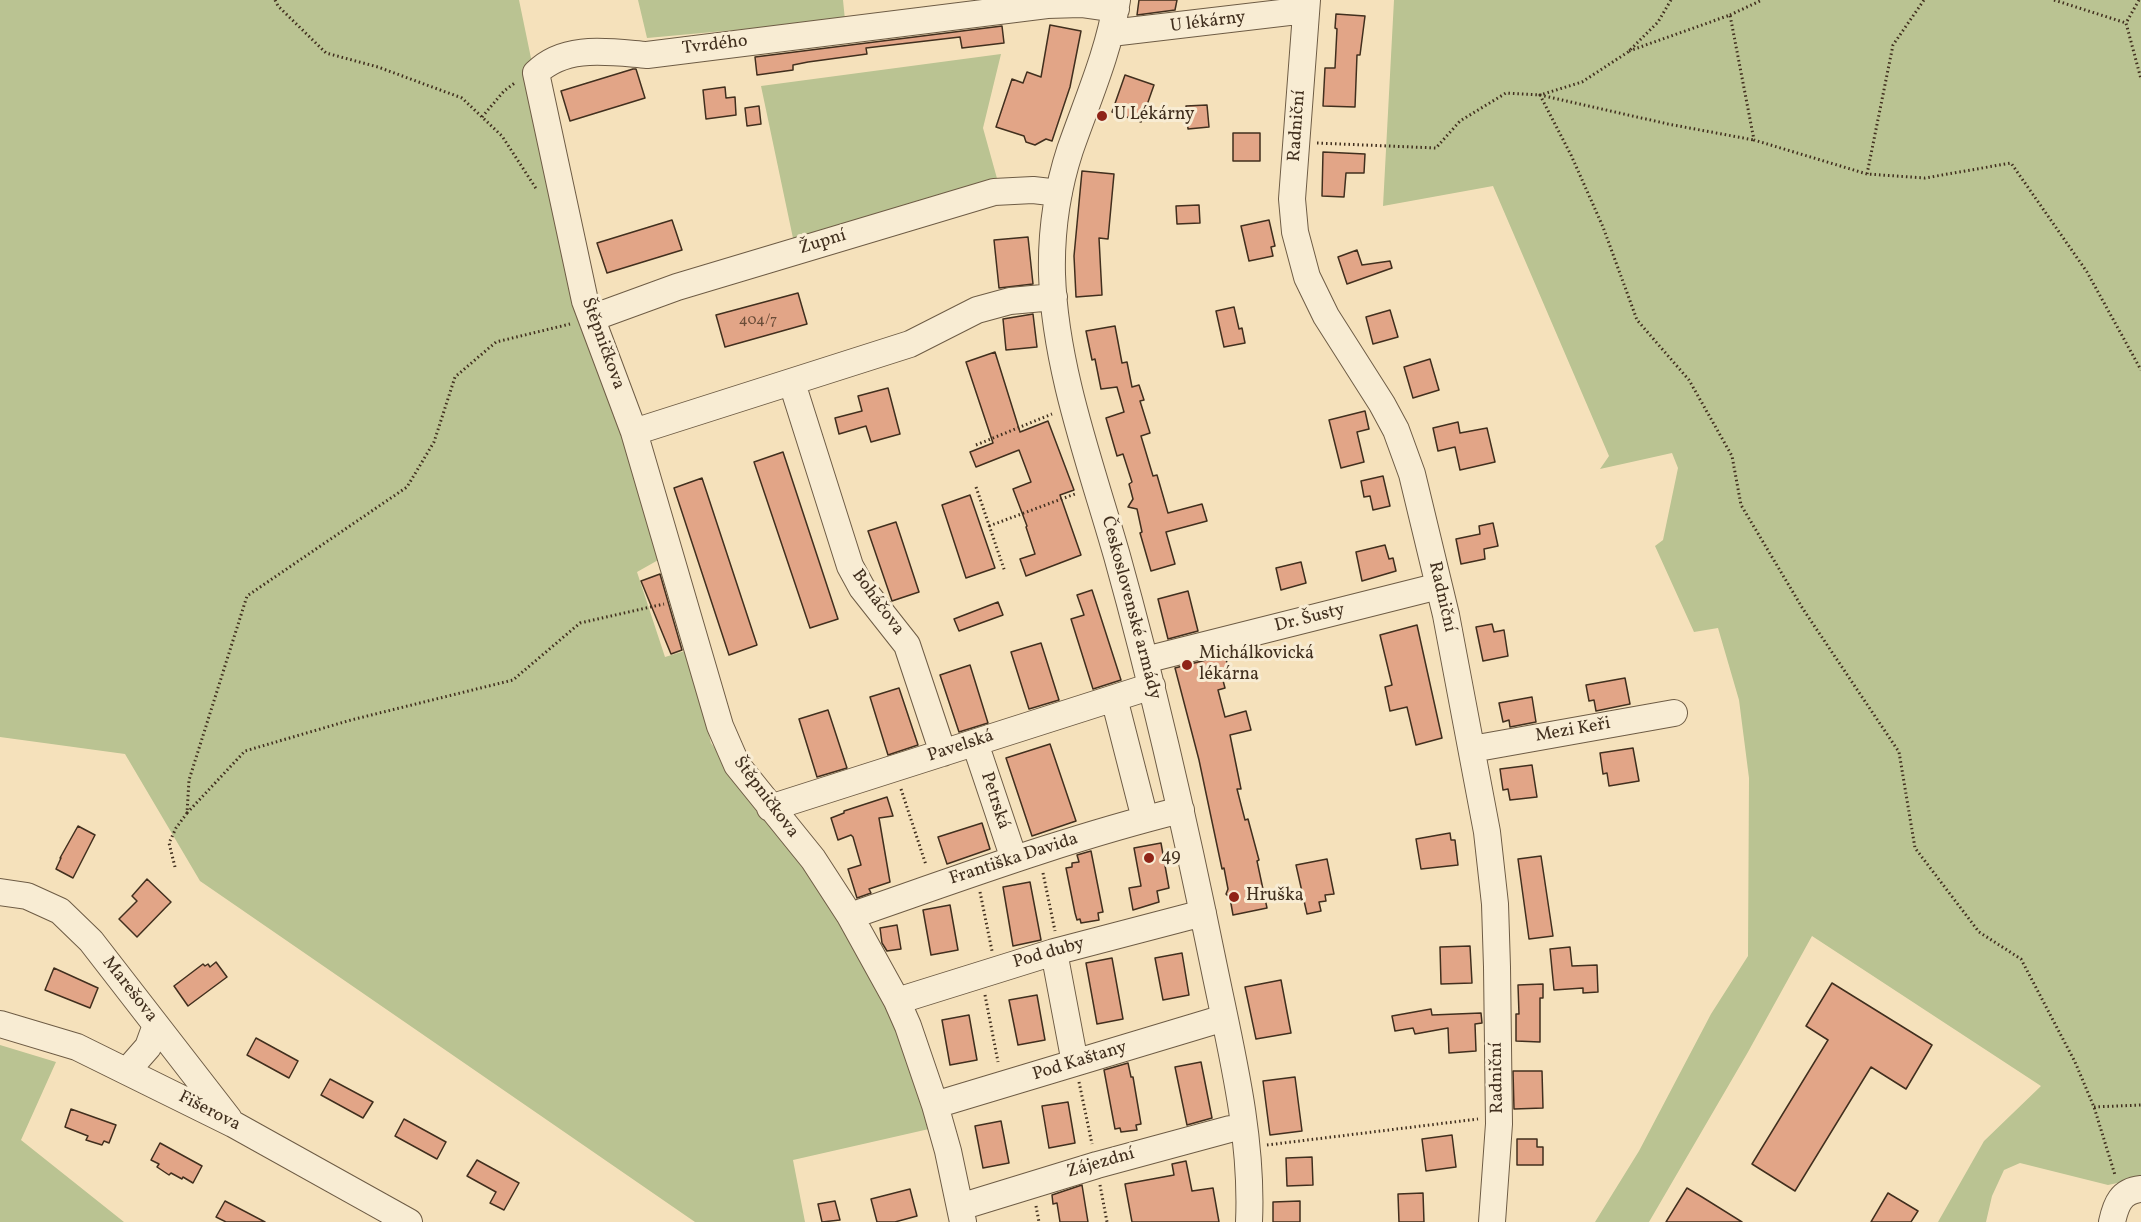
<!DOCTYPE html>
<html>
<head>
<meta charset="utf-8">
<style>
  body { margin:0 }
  canvas { display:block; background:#f5e1bb }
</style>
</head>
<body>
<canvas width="2141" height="1222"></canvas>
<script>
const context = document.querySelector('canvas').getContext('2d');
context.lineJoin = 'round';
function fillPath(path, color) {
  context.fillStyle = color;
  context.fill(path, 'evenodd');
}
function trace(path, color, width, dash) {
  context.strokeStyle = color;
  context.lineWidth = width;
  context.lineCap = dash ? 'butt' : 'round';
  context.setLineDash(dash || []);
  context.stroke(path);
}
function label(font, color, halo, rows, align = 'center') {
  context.font = font + ' Vollkorn,serif';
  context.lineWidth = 6;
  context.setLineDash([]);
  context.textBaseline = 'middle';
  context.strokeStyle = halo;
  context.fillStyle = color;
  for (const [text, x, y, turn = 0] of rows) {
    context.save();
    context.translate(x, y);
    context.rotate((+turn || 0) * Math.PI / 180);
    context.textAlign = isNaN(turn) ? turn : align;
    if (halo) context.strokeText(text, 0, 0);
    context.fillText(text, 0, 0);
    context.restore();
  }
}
fillPath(new Path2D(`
  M0 0H519L584 315 660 559 637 572 665 657 688 650 711 743 818 889 885 990 929 1129 793 1160 805 1222H695L200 881 125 754 0 737Z
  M638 0H843L845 20 647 38Z
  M1394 0H2141V1178L2108 1185 2020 1163 2004 1170 1992 1196 1986 1222H1938L1984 1141 2041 1086 1812 936 1748 1052 1649 1222H1595L1639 1151 1711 1014 1748 956 1749 778 1739 700 1718 628 1694 632 1655 546 1663 540 1678 468 1672 453 1600 469 1609 456 1493 186 1383 206Z
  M1001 54 983 128 998 182 794 243 761 86Z
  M0 1045 56 1062 21 1140 124 1222H0Z`), '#bac392');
const building = new Path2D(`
  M1139 0H1177L1175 10 1137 15Z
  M1336 14 1365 16 1360 55H1357L1355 107 1323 106 1325 68H1335L1337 29 1335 28Z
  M1050 25 1081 31 1070 87 1052 141 1046 139 1035 145 1026 142 1024 136 996 127 1012 79 1023 83 1027 72 1041 77Z
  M1002 26 1004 43 962 48 960 37 866 48 867 54 808 62 793 65V70L757 75 755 57Z
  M633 69H636L645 98 570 121 561 91Z
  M1125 75 1154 85 1141 122 1112 112Z
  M725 87 726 98 735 97 736 115 706 119 703 90Z
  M1207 105 1209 127 1188 129 1186 106Z
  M759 106 761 124 747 126 745 108Z
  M1233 133H1260V161H1233Z
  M1323 152 1365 154 1364 173H1346L1344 197 1322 196Z
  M1082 171 1114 174 1108 239 1099 238 1102 295 1076 297 1074 256Z
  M1199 205 1200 223 1177 224 1176 206Z
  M672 220 682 250 607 273 597 243Z
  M1269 220 1275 246 1271 247 1273 256 1249 261 1241 226Z
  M1028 237 1033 284 999 288 994 240Z
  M1357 250 1362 265 1390 261 1392 268 1347 284 1338 257Z
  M798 293 807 324 725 347 716 315Z
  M1234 307 1239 329 1242 328 1245 343 1224 347 1216 311Z
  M1390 310 1398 337 1373 344 1366 317Z
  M1033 314 1037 347 1006 350 1003 319Z
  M1115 326 1122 363 1127 362 1132 387 1139 385 1144 400 1140 401 1150 433 1141 436 1153 476 1157 475 1168 513 1202 504 1207 521 1166 532 1175 564 1151 571 1140 533 1142 532 1137 509 1128 507 1133 499 1129 484 1132 482 1123 454 1117 456 1106 418 1124 412 1117 387 1101 389 1095 359 1092 360 1086 331Z
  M995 352 1020 432 1048 421 1074 490 1060 495 1081 555 1026 576 1020 559 1035 554 1026 527 1027 526 1013 489 1031 482 1019 450 976 467 970 452 993 443 966 362Z
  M1430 359 1439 390 1413 398 1404 367Z
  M888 388 900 434 871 442 866 426 839 434 835 418 862 411 858 396Z
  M1365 411 1369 429 1357 432 1364 462 1341 468 1329 420Z
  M1458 422 1460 433 1487 428 1495 462 1460 470 1455 447 1438 451 1433 428Z
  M783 452 838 619 810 628 754 462Z
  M1383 476 1390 506 1373 510 1370 496 1364 497 1361 481Z
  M702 478 757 645 729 655 674 488Z
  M970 495 995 568 966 578 942 505Z
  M896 522 919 592 892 601 868 531Z
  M1493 523 1498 546 1484 549 1485 559 1461 564 1456 539 1480 534 1479 526Z
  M1385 545 1389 559 1393 558 1396 571 1362 581 1356 552Z
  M1301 562 1306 583 1281 590 1276 568Z
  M660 574 682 650 671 654 641 581Z
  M1092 590 1121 680 1093 689 1071 619 1084 615 1077 595Z
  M1188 591 1198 631 1168 639 1158 599Z
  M998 602 1003 615 959 631 954 619Z
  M1492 624 1494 632 1504 630 1508 656 1483 661 1476 627Z
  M1417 625 1442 738 1416 745 1407 707 1390 711 1385 687 1392 685 1380 635Z
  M1041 643 1059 700 1029 709 1011 652Z
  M1225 655 1229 671 1221 673 1225 688 1218 690 1225 717 1246 711 1251 730 1230 735 1241 789H1237L1245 820 1248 819 1259 860 1257 861 1267 908 1233 915 1230 898 1226 894 1228 889 1224 868 1222 869 1199 760 1175 668Z
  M970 665 988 723 959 732 940 675Z
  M1625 678 1630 704 1596 711 1594 700 1589 701 1586 685Z
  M899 688 918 745 888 755 870 697Z
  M1532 697 1536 722 1510 727 1509 720 1503 722 1499 703Z
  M828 710 847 768 817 777 799 719Z
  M1050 744 1076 821 1032 836 1006 758Z
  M1633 748 1639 781 1609 786 1607 773 1603 774 1600 753Z
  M1532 765 1537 797 1510 800 1508 789 1503 790 1500 769Z
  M887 797 893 816 879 818 890 882 869 889 871 893 857 898 848 869 861 865 853 837 851 835 838 840 831 818 844 813V811Z
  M982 823 990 849 947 864 938 837Z
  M78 826 95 835 73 878 56 869 61 858H60Z
  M1450 833 1451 840H1455L1458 865 1421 869 1416 839Z
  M1161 843 1169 888 1157 891 1159 902 1133 910 1129 888 1141 886 1134 848Z
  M1091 851 1103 912 1098 913 1099 920 1081 923 1080 919 1077 920 1075 913 1066 868 1072 867V863L1079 862 1077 855Z
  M1541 856 1553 936 1529 939 1518 859Z
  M1327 859 1334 894 1325 895 1326 901 1319 902 1321 911 1307 914 1296 865Z
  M147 879 171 902 137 937 119 919 137 901 132 896Z
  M1030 882 1041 940 1013 946 1003 887Z
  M950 905 958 950 931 955 923 910Z
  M897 925 901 949 887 951 882 943 880 928Z
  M1470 946 1472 983 1441 984 1440 947Z
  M1570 947 1572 966 1597 965 1598 992 1583 993V988L1554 990 1550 949Z
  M1182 953 1189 995 1163 1000 1155 958Z
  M1112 958 1123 1019 1097 1024 1086 963Z
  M216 962 227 977 188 1006 174 986 203 964 205 966 208 964 210 967Z
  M54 968 98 988 90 1008 45 990Z
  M1281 980 1291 1033 1256 1039 1245 987Z
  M1832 983 1932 1045 1906 1089 1871 1067 1795 1191 1752 1164 1828 1040 1806 1026Z
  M1543 984V998H1540V1042L1516 1041V1014H1519L1518 985Z
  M1037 995 1045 1040 1018 1045 1009 1000Z
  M1431 1009 1432 1015 1481 1013 1482 1023 1475 1024 1476 1051 1449 1053 1448 1028 1415 1034 1413 1028 1395 1031 1392 1016Z
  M969 1015 977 1060 950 1065 942 1020Z
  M256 1038 298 1061 289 1078 247 1055Z
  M1201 1062 1212 1118 1187 1125 1175 1067Z
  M1128 1063 1131 1077H1133L1141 1124 1136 1125 1137 1130 1121 1132 1120 1128 1115 1129 1104 1070Z
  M1513 1071H1542L1543 1108 1514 1109Z
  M1295 1077 1302 1131 1270 1135 1263 1081Z
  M330 1079 373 1102 363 1118 321 1095Z
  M1068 1102 1075 1143 1049 1148 1042 1106Z
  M71 1109 116 1125 109 1143 104 1141 102 1145 86 1140 88 1136 65 1127Z
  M404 1119 446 1142 437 1159 395 1136Z
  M1001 1121 1009 1163 983 1168 975 1126Z
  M1452 1135 1456 1167 1426 1171 1422 1139Z
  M1517 1139H1537V1147H1543V1165H1517Z
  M160 1143 202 1166 193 1183 183 1177 182 1179 171 1173 169 1175 157 1167 159 1164 151 1160Z
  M1312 1157 1313 1185 1287 1186 1286 1158Z
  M477 1160 519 1183 504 1210 490 1203 496 1192 467 1176Z
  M1186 1161 1192 1191 1213 1188 1219 1222H1132L1125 1184 1174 1175 1172 1164Z
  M1082 1185 1088 1222H1060L1057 1203 1053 1204 1052 1195Z
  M1687 1188 1702 1197 1742 1222H1666Z
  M910 1189 917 1216 895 1222H877L871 1199Z
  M1423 1193 1424 1222H1399L1398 1194Z
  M1888 1193 1918 1211 1911 1222H1871Z
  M225 1201 265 1222H226L216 1217Z
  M835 1201 840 1220 822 1222 818 1204Z
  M1300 1201V1222H1273V1202Z`);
fillPath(building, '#e2a587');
trace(building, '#412f1e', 1.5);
const minor = new Path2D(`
  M1117 0C1109 52 1087 101 1070 150 1057 190 1051 232 1052 274 1055 369 1091 465 1117 556 1155 692 1186 829 1214 967 1231 1050 1253 1136 1249 1222
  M1307 0 1292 199 1295 232 1307 277 1326 316 1382 404 1396 430 1412 474 1446 615 1487 832 1495 904 1497 967 1499 1124 1492 1222
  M1111 33 1306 10
  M592 318 677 287 994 192 1033 190 1059 193
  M792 383 850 566 862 588 907 645 943 753
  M634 432 910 344 977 310 1010 301 1054 297
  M1145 660 1439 586
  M1114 698 1145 819
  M975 743 1014 859
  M1472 749 1674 713
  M770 808 1152 686
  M0 892 27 896 60 911 91 941 229 1119
  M850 916C960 878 1068 838 1181 810
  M1054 952 1075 1063
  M897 1001 1054 952 1203 913
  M0 1024 77 1047 233 1124 409 1222
  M127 1071 148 1047 156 1025
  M935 1105 1224 1018
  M960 1207 1097 1165 1230 1129 1244 1127
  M963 1222 948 1151 935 1105 908 1026 897 1001 850 916 813 859 737 765 720 726 634 432 585 301 536 73C565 44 609 52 647 55L1047 5 1081 4 1116 9
  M2112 1222C2116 1204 2121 1191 2141 1189`);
trace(minor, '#6e5c45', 28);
trace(new Path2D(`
  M275 0 278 6 326 53 378 67 462 98 502 136 537 190
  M1671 0 1658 22 1628 52 1582 82 1540 95 1571 155 1603 227 1637 320 1689 380 1732 456 1741 505 1803 609 1899 752 1915 848 1979 932 2021 959 2075 1062 2094 1107 2115 1175
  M2054 0 2126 23
  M2139 0 2126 23 2141 79
  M1730 15 1762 0
  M1629 51 1730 15 1754 140 1867 174 1925 178 2011 163 2087 272 2141 370
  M482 117 504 91 516 82
  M1317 143 1436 148 1460 121 1506 93 1540 95 1668 124 1754 140
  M1867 174 1893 45 1924 0
  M976 445 1052 414
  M976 487 1005 572
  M989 526 1075 494
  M901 789 926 865
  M187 813 245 751 351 720 513 680 580 623 664 604
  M175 867 169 843 176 828 187 813 189 780 247 596 407 487 434 442 455 377 496 342 570 324
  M1043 873 1055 931
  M980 892 992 951
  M985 995 998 1062
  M1079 1082 1092 1144
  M2094 1107 2141 1105
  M1267 1145 1478 1119
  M1100 1185 1107 1222
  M1036 1206 1039 1222`), '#412f1e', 3, [1.5, 3]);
trace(minor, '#f8ecd3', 26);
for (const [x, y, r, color] of [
  [1102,116,6,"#8f2418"],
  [1187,665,6,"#8f2418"],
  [1149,858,6,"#8f2418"],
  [1234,897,6,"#8f2418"]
]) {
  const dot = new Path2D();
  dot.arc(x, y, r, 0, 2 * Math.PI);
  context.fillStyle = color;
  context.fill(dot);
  trace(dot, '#f8ecd3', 2);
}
label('15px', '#694c38', null, [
  ["404/7",758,321]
]);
label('18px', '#412f1e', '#f8ecd3', [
  ["U lékárny",1208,23,-7],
  ["Tvrdého",715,46,-7],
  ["Radniční",1298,126,-86],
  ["Župní",823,243,-17],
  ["Štěpničkova",602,344,70],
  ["Radniční",1441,597,77],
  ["Boháčova",877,603,54],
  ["Československé armády",1130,608,75],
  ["Dr. Šusty",1310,619,-14],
  ["Mezi Keři",1573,731,-10],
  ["Pavelská",961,747,-18],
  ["Štěpničkova",765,798,53],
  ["Petrská",994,801,72],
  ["Františka Davida",1014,860,-18],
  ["Pod duby",1049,954,-16],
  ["Marešova",129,990,52],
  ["Pod Kaštany",1080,1062,-17],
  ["Radniční",1498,1078,-91],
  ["Fišerova",209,1112,27],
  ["Zájezdní",1101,1164,-16]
]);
label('18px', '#412f1e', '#f8ecd3', [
  ["U Lékárny",1114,116],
  ["Michálkovická",1199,655],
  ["lékárna",1199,676],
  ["49",1161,858],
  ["Hruška",1246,897]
], 'left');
</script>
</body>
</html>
